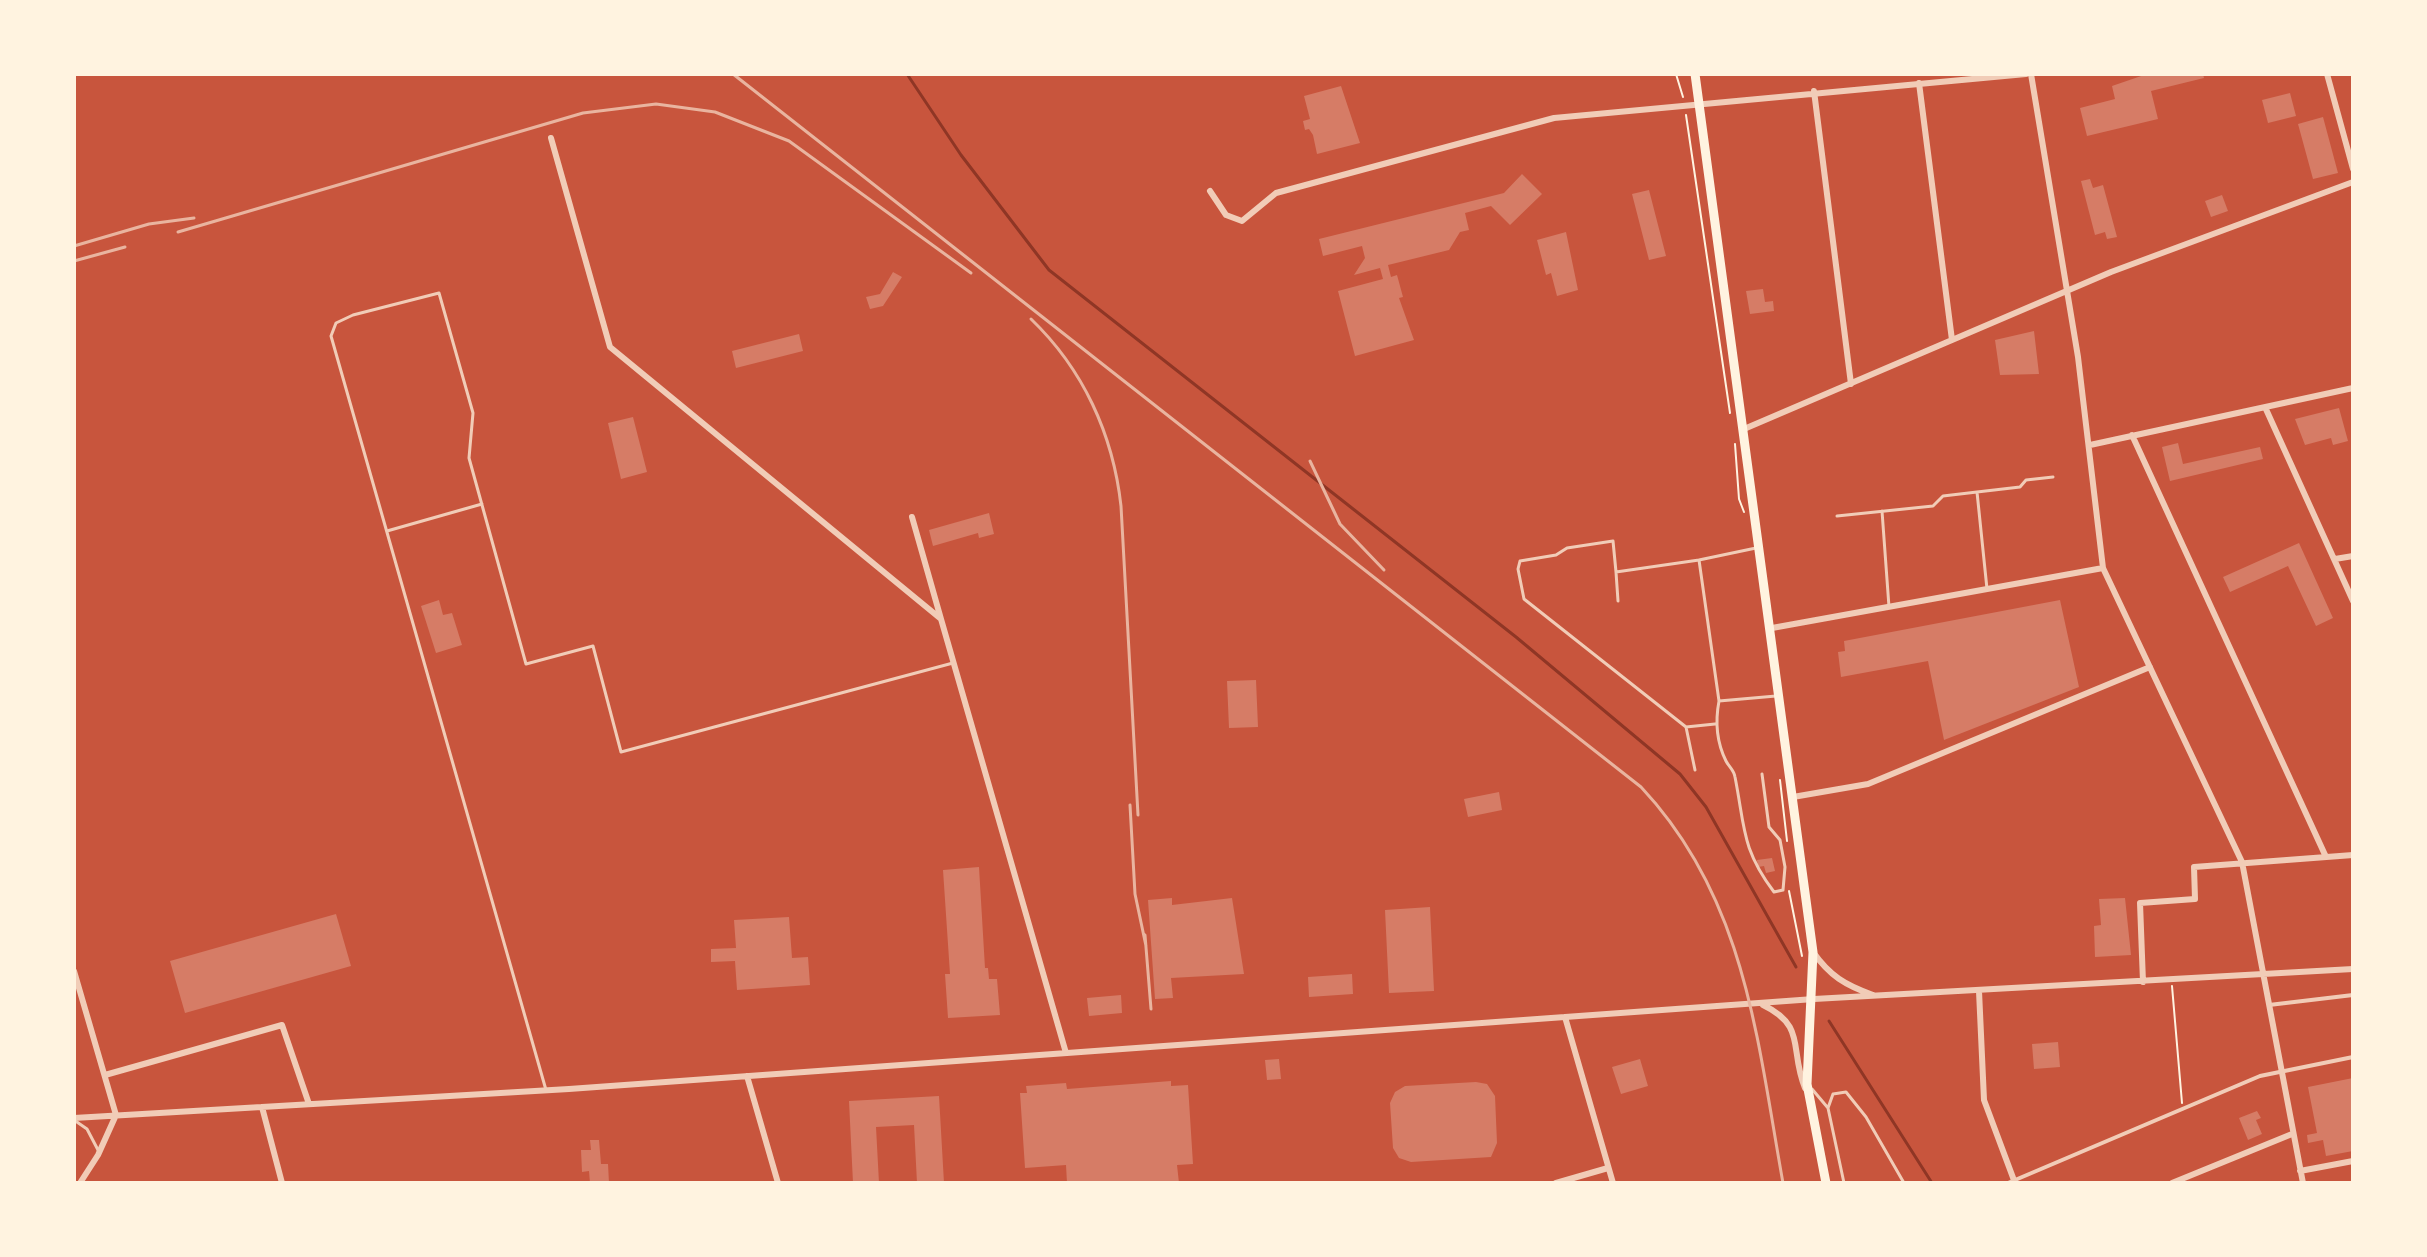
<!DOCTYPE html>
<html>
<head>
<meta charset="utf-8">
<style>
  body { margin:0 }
  #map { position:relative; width:2427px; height:1257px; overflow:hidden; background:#c8553d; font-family:Manrope,sans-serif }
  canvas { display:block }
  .frame { position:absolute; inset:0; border:76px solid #fff3e0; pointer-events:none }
</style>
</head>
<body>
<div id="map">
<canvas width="2427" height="1257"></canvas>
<div class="frame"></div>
</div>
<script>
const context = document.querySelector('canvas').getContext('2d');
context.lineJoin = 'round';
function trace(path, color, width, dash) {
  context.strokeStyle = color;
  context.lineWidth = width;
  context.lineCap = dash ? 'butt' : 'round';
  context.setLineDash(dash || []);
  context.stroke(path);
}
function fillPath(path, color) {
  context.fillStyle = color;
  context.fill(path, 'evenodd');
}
trace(new Path2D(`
  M907 74 961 155 1049 270 1516 637 1680 774 1706 807 1796 967
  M1829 1021 1932 1183`), '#8f3625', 3);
fillPath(new Path2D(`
  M2147 74H2203L2204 78 2151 91 2158 119 2087 136 2080 108 2115 99 2112 86Z
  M1341 86 1360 143 1317 154 1313 135 1309 129 1305 130 1303 121 1310 119 1304 96Z
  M2290 93 2296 116 2268 123 2262 100Z
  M2323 117 2338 173 2313 179 2298 124Z
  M1522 174 1542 194 1510 225 1491 206 1465 213 1469 230 1460 232 1449 250 1388 265 1391 277 1397 275 1403 297 1399 298 1414 340 1355 356 1338 291 1383 279 1380 268 1354 275 1365 258 1362 246 1323 256 1319 239 1504 193Z
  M2090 179 2093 188 2103 185 2117 237 2107 239 2105 232 2095 235 2081 181Z
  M1649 190 1666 256 1649 260 1632 194Z
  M2222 195 2228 211 2211 217 2205 201Z
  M1566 232 1578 290 1557 296 1551 273 1546 275 1537 240Z
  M893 272 902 277 883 306 870 309 866 297 880 294Z
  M1763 289 1765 302 1773 301 1774 311 1750 314 1746 291Z
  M2034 331 2039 374 2000 375 1995 340Z
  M799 334 803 351 736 368 732 351Z
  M2339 408 2348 441 2333 445 2331 438 2305 445 2295 419Z
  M633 417 647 472 621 479 608 423Z
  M2178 443 2183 464 2260 447 2263 459 2170 481 2162 447Z
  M989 513 994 534 979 538 978 533 933 546 929 530Z
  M2299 543 2333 618 2316 626 2288 566 2230 592 2223 577Z
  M439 600 443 615 452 613 462 645 436 653 421 606Z
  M2060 600 2079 687 1944 740 1928 661 1841 677 1838 652 1845 651 1844 641Z
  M1256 680 1258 727 1229 728 1227 681Z
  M1499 792 1502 810 1468 817 1464 799Z
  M1772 858 1775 871 1766 873 1764 866 1758 867 1757 860Z
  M979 867 985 968H988L989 979H997L1000 1015 948 1018 945 974H950L943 870Z
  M1172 898V905L1232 898 1244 974 1171 978 1173 998 1155 999 1148 900Z
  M2125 898 2131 955 2095 957 2094 926 2101 925 2099 899Z
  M1430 907 1434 991 1389 993 1385 910Z
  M336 914 351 966 185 1013 170 961Z
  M789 917 792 958 808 957 810 985 737 990 735 961 711 962V949L736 948 734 920Z
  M1352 974 1353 994 1309 997 1308 977Z
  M1121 995 1122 1013 1089 1016 1087 998Z
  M2058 1042 2060 1067 2034 1069 2032 1044Z
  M1279 1059 1281 1079 1267 1080 1265 1060Z
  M1640 1059 1648 1086 1621 1094 1612 1067Z
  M2353 1078V1151L2326 1156 2323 1140 2308 1143 2307 1135 2317 1133 2308 1087Z
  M1171 1081V1086L1188 1085 1193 1164 1177 1165 1179 1183H1067L1066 1165 1025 1168 1020 1093H1027L1026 1086 1066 1083 1067 1089Z
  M1476 1082 1487 1084 1495 1096 1497 1143 1491 1157 1411 1162 1399 1158 1393 1148 1390 1103 1395 1092 1405 1086Z
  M939 1096 944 1183H917L914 1125 876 1127 879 1183H853L849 1101Z
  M2257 1111 2261 1118 2256 1120 2262 1134 2248 1140 2239 1118Z
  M590 1140H599L601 1164H608L609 1183H590L589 1171 582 1172 581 1150H591Z`), '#d67c66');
trace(new Path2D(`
  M1676 74 1683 97
  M1686 115 1730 413
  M1735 444 1739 499 1744 512
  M1780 780 1787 841
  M1789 891 1802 956
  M2172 986 2182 1103`), '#fff3e0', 2);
trace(new Path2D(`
  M1977 492 2020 487 2026 480 2053 477
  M1882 511 1889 607
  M1837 516 1933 506 1943 496 1977 492 1987 589
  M387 531 482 504
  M1616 572 1613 541 1567 548 1556 555 1520 561 1518 569 1524 599 1686 727 1715 724
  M1618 601 1616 572 1699 560
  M1719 701 1699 560 1756 548
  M1686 727 1695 770
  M1762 774 1769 827 1780 840 1785 867 1783 890 1774 892C1741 848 1745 827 1735 777 1734 770 1729 767 1726 761 1716 741 1715 722 1719 701L1776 696
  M1812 1089 1828 1108
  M546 1090 331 336 336 323 353 315 439 293 473 413 469 458 526 664 593 646 621 752 953 663
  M74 1120 87 1129 98 1150
  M1844 1183 1828 1108 1833 1094 1846 1092 1866 1117 1904 1183`), '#f1ccb7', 3);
trace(new Path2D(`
  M2269 1005 2353 995
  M2008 1183 2260 1076 2353 1057`), '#f1ccb7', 4);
trace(new Path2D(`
  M2031 74 2078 357 2103 568 2242 862 2303 1183
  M2327 74 2353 169
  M1919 83 1952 340
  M1814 91 1851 384
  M551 138 610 347 941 619 1066 1053
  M1210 191 1226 215 1242 221 1276 193 1554 118 2026 74
  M2265 407 2353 601
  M1744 429 2111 272 2353 182
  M2132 435 2326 857
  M2090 445 2353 388
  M912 517 941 619
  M2335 559 2353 556
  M1772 628 2103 568
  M1793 797 1868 784 2150 667
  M1813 952C1830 976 1845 985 1873 995
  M74 971 116 1115
  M2143 982 2140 903 2195 899 2194 867 2353 855
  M1979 991 1984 1100 2015 1183
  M1763 1005C1807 1026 1789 1049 1805 1088
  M1565 1017 1613 1183
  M105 1075 282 1025 309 1104
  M747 1076 778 1183
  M262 1107 282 1183
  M74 1118 569 1089 1814 999 2353 969
  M2300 1171 2353 1161
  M80 1183 98 1155 116 1115
  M1556 1183 1608 1168
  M2172 1183 2292 1134`), '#f1ccb7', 6);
trace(new Path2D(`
  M1695 74 1813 952 1807 1084 1826 1183`), '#fff3e0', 9);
trace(new Path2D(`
  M733 74 1641 787C1746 899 1757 1039 1783 1183
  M178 232 583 113 656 104 715 112 789 141 971 273
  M74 246 149 224 194 218
  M74 261 125 247
  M1031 319C1083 369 1113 434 1121 506L1138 815
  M1310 461 1340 524 1384 570
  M1130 805 1135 894 1146 946
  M1145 935 1151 1009`), '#e9b49f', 3);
</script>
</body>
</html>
